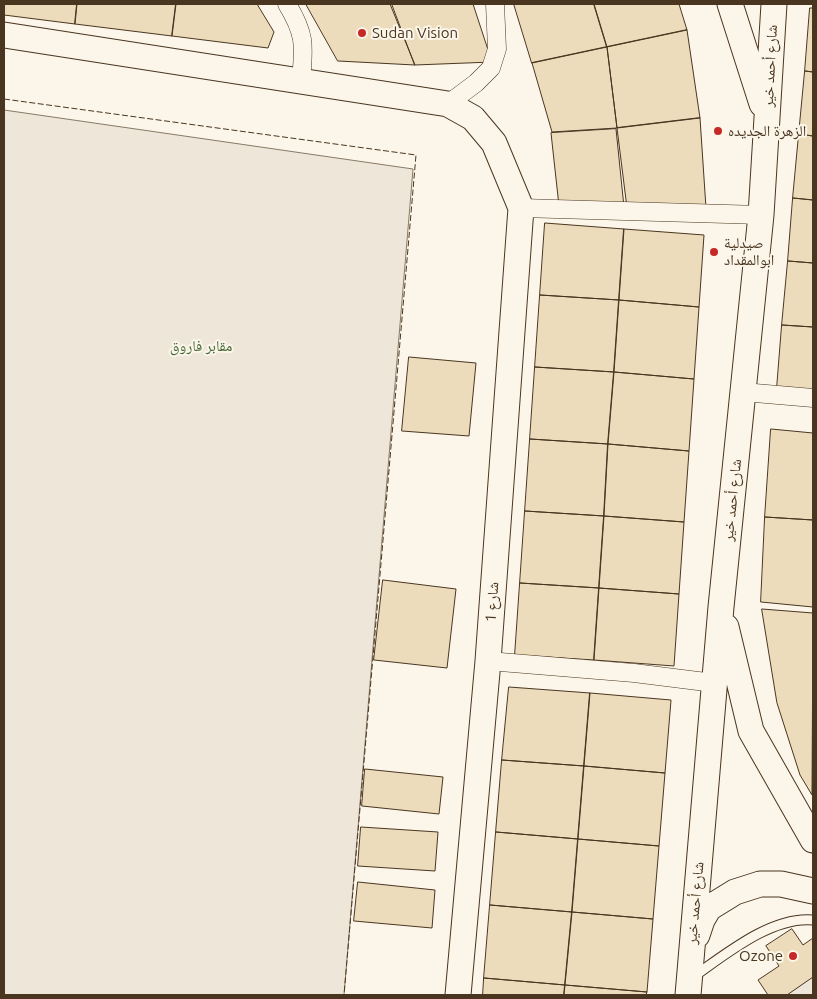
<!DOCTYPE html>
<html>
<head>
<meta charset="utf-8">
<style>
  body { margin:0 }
  #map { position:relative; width:817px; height:999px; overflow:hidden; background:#fbf6e9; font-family:Ubuntu,sans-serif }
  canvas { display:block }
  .frame { position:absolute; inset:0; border:5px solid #4a3520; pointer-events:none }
</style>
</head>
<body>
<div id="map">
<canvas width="817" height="999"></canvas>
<div class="frame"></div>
</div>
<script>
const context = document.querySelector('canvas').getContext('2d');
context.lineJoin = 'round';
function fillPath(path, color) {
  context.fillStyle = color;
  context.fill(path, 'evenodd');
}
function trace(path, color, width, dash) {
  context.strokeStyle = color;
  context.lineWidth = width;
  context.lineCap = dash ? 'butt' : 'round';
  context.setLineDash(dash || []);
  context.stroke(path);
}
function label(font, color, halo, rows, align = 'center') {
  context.font = font + ' Ubuntu,"Noto Naskh Arabic",sans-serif';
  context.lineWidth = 4;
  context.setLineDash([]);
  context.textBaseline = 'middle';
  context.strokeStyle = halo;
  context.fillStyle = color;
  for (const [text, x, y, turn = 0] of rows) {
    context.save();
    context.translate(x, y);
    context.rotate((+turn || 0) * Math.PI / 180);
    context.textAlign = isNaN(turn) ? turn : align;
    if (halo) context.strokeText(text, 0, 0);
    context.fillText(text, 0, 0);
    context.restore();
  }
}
const green = new Path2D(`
  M4 110 413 169 344 995H4Z
  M813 977V995H786Z`);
fillPath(green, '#ede6d9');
trace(green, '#887966', 1);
const building = new Path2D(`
  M4 4H77L75 24 4 15Z
  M77 4H176L172 36 75 24Z
  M176 4H257L274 32 268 48 172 36Z
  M306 4H390L415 65 338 61Z
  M392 4H473L492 62 415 65Z
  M514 4H594L607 47 532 63Z
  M594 4H679L687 30 607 47Z
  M810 8H813V72L805 71Z
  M687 30 700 118 617 128 607 47Z
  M607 47 617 128 552 132 532 63Z
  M805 71 813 72V136L799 134Z
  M700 118 706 208H627L617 128Z
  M616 129 624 207 559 206 551 133Z
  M799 134 813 136V200L793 198Z
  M793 198 813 200V263L788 261Z
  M545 223 624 229 619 300 540 295Z
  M624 229 704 235 699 307 619 300Z
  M788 261 813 263V327L782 325Z
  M540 295 619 300 614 372 535 367Z
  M619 300 699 307 694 379 614 372Z
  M782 325 813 327V391L777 388Z
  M409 357 476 363 469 436 402 431Z
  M535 367 614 372 608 444 530 439Z
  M614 372 694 379 689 451 608 444Z
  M771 429 813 433V520L765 517Z
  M530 439 608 444 604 516 525 511Z
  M608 444 689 451 684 522 604 516Z
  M525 511 604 516 599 588 520 583Z
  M604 516 684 522 679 594 599 588Z
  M765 517 813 520V607L761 602Z
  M383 580 456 589 447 668 374 660Z
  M520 583 599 588 594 660 515 655Z
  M599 588 679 594 674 666 594 660Z
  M762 609 813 613 812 795 800 775 777 703Z
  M509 687 590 693 584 766 502 760Z
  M590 693 671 700 665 773 584 766Z
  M502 760 584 766 578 839 496 832Z
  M584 766 665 773 659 846 578 839Z
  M365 769 443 777 439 814 362 806Z
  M361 827 438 832 435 871 358 866Z
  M496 832 578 839 572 912 490 905Z
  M578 839 659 846 653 919 572 912Z
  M358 882 435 890 432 928 354 921Z
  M490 905 572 912 565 985 484 978Z
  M572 912 653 919 647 992 565 985Z
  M792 929 803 945 813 938V977L787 995H768L758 980 779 966 766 946Z
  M484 978 565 985 564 995H483Z
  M565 985 647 992 646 995H564Z`);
fillPath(building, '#ecdcbc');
trace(building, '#4a3520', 1);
const lane = new Path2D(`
  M693 977C726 954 772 916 813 920`);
const street = new Path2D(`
  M287 4C306 35 304 46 301 81
  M448 104 476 83 491 68 497 49 495 4
  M521 208 761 215
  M743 392 813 398
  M488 661 634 673 714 683`);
const secondary = new Path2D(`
  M730 4 762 104
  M4 35 448 104 473 118 494 143 521 208 488 661 458 995
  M726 627 751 731 813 840
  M697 935 702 920 709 908 735 892 760 884H781L813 891
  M688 995 721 607 761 215 774 4`);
trace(lane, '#4a3520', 11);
trace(street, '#4a3520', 19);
trace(secondary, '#4a3520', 27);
trace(lane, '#fbf6e9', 9);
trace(street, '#fbf6e9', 18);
trace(secondary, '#fbf6e9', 25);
trace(new Path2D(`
  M4 99 416 155 344 995`), '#4a3520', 1, [6, 2.5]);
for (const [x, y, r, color] of [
  [362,33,5,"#c62828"],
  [718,131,5,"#c62828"],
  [714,252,5,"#c62828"],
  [793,956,5,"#c62828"]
]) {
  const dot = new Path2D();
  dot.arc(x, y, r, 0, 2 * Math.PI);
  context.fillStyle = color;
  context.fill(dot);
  trace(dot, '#fbf6e9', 2);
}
label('15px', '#4a3520', '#fbf6e9', [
  ["Sudan Vision",372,33],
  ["الزهرة الجديده",728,131],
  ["صيدلية",724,243],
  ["ابوالمقداد",724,260],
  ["Ozone",783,956,"right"]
], 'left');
label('15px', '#4a3520', '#fbf6e9', [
  ["شارع أحمد خير",770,66,-87],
  ["شارع أحمد خير",732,500,-84],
  ["شارع 1",492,602,-86],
  ["شارع أحمد خير",695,903,-85]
]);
label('15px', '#436837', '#fbf6e9', [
  ["مقابر فاروق",201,346]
]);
</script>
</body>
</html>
